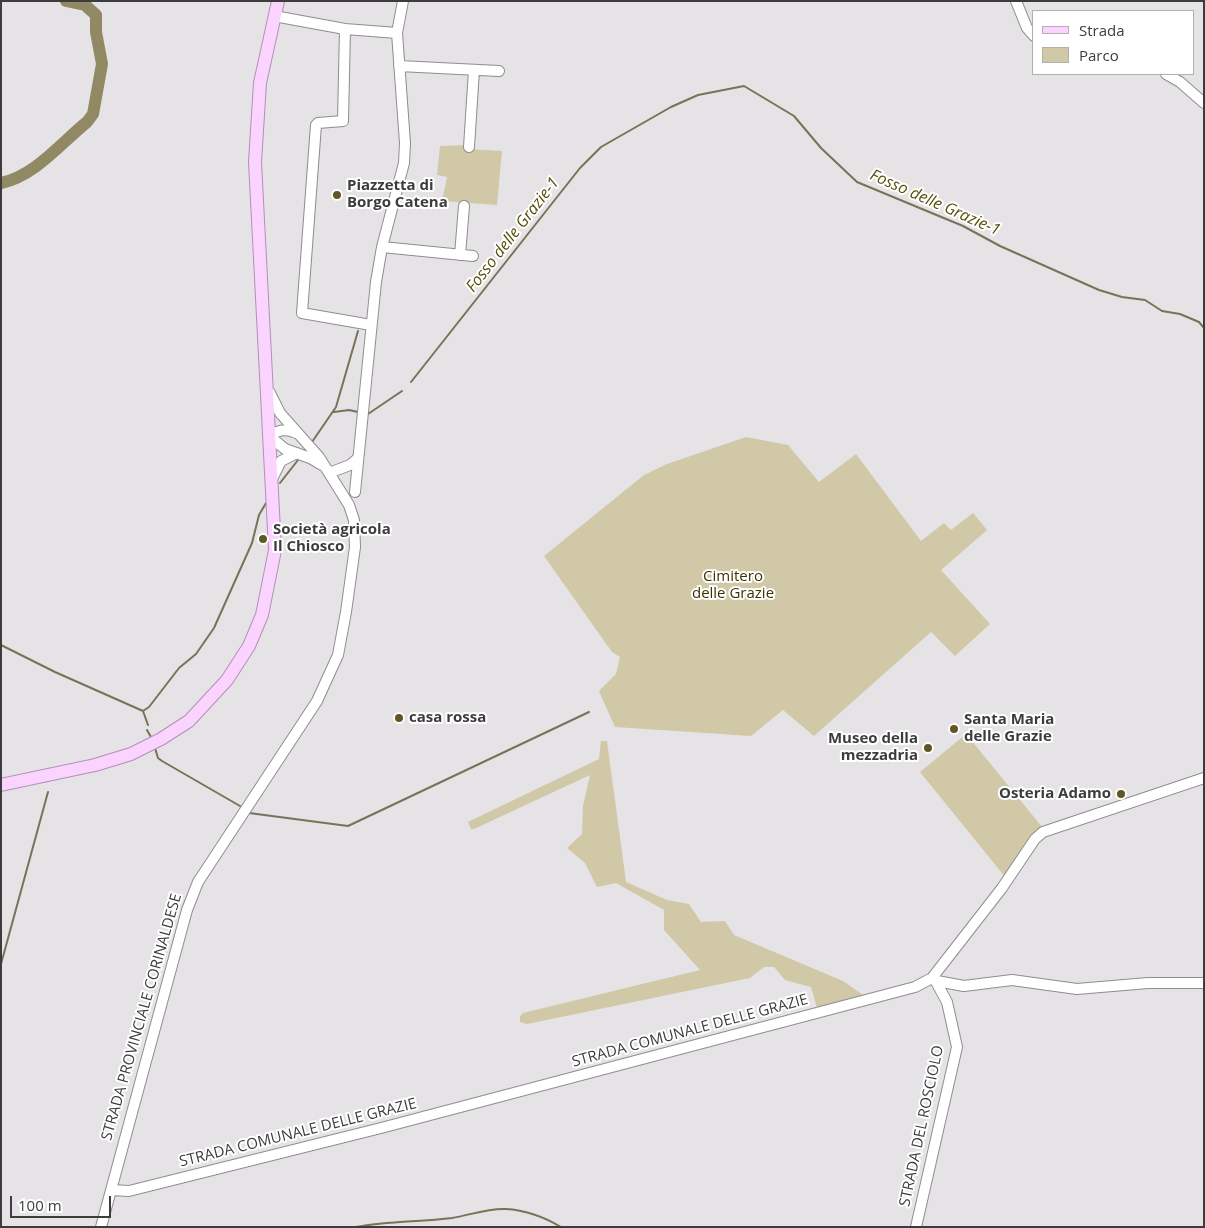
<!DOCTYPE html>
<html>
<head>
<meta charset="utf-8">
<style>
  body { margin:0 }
  #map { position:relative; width:1205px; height:1228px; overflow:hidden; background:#e5e3e6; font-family:"Open Sans",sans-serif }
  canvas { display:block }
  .frame { position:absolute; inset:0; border:2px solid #3d3c3d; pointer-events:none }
  .legend { position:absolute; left:1032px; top:10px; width:162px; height:65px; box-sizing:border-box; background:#fff; border:1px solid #b1b1b1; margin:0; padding:6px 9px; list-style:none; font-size:15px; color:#3d3c3d }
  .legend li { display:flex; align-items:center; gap:10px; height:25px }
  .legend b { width:25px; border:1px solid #b1b1b1 }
  .scale { position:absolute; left:10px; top:1196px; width:101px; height:22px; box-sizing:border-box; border:2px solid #3d3c3d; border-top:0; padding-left:6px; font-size:15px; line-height:18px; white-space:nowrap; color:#3d3c3d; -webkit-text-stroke:4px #fff; paint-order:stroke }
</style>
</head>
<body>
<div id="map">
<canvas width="1205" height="1228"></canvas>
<div class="frame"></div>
<ul class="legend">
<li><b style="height:6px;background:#fad4fe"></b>Strada</li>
<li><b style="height:14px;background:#d0c8a6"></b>Parco</li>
</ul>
<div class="scale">100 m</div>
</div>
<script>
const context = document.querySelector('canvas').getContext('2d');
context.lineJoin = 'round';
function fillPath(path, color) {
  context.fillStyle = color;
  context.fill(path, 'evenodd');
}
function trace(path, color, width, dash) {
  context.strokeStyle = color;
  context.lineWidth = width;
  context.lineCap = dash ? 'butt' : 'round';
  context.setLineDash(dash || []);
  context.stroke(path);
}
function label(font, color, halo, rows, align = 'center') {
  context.font = font + ' "Open Sans",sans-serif';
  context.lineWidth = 4;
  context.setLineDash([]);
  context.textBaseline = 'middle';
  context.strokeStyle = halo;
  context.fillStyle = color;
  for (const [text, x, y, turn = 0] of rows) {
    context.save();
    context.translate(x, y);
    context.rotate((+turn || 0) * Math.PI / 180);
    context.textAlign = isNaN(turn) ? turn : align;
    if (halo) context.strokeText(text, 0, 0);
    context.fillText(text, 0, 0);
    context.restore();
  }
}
fillPath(new Path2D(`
  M467 145 468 149 502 151 497 205 442 201 447 177 437 175 440 146Z
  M746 437 788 445 819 482 856 454 921 541 944 523 951 530 973 513 987 530 941 570 990 624 955 656 931 632 814 736 783 710 751 736 615 727 599 691 616 674 620 657 612 652 544 556 644 475 667 464Z
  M966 734 1043 828 1006 878 920 772Z
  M601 741H607L626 882 667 900 689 904 701 922 725 921 734 935 843 981 866 997 818 1011 811 987 785 980 774 967H764L750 978 527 1024 520 1022V1016L523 1013 700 970 664 930V910L616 883 597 887 585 863 567 848 582 834 583 806 590 775 474 829H471L468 822 472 820 599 759Z`), '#d0c8a6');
trace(new Path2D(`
  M411 382 580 168 601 147 671 107 698 95 744 86 794 116 821 148 857 182 963 226 1000 246 1099 290 1122 297 1145 300 1162 311 1180 314 1199 322 1204 328
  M334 412 349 410 358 412
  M368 414 402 391
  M312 442 336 407 358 331
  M280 483 298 460
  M1 645 55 672 143 711
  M143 711 149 707 179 668 196 654 214 628 252 543 259 515 266 503
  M143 711 148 725
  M147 730 151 737
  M155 748 158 758 162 761 240 806
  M249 813 348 826 589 712
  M1 964 48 792
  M356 1227C388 1221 420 1222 452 1218 470 1215 488 1208 506 1209 525 1210 544 1217 561 1227
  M564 1227H585`), '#787258', 2);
trace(new Path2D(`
  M1 183C35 176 61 143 87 122L93 114 102 64 96 32V15L85 5 66 1`), '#918963', 12);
const minor = new Path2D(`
  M1016 1 1027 28 1034 36
  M274 16 345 29 343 121 318 123 316 125 302 313 371 325
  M345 29 397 33
  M399 66 499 71
  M1166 74 1180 82 1204 103
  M469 147 474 70
  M382 247 473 256
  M460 255 464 206
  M296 433C286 428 279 430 269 436L285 449 310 458 322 465
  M329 473 350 465 357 459
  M273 477 281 461 297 453
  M355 492 376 282 382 247 404 163 405 143 397 33 403 1
  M937 981 964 986 1012 980 1077 989 1148 983H1204
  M111 1190 129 1191 381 1128 915 987 932 978 1002 888 1035 839 1043 832 1204 778
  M101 1227 187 910 198 882 317 701 338 655 346 612 355 547 354 520 349 505 319 457 280 413 270 393
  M916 1227 957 1047 947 1002 935 980`);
const major = new Path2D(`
  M1 785 95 765 131 754 161 739 189 721 227 680 249 646 262 615 275 550 255 162 260 83 278 1`);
trace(minor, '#8f8d8f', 12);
trace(major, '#b58dba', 14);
trace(minor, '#fff', 10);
trace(major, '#fad4fe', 12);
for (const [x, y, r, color] of [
  [337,195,5,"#625723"],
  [263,539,5,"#625723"],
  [399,718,5,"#625723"],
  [954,729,5,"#625723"],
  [928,748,5,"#625723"],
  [1121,794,5,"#625723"]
]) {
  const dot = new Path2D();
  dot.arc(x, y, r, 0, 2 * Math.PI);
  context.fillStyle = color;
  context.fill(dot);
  trace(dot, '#fff', 2);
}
label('bold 15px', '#3d3c3d', '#fff', [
  ["Piazzetta di",347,186],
  ["Borgo Catena",347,203],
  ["Società agricola",273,530],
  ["Il Chiosco",273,547],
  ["casa rossa",409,718],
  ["Santa Maria",964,720],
  ["delle Grazie",964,737],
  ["Museo della",918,739,"right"],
  ["mezzadria",918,756,"right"],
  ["Osteria Adamo",1111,794,"right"]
], 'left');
label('15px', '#3d3200', '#fff', [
  ["Cimitero",733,577],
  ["delle Grazie",733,594]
]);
label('15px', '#3d3c3d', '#fff', [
  ["STRADA PROVINCIALE CORINALDESE",142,1017,-74],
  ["STRADA COMUNALE DELLE GRAZIE",690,1031,-15],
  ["STRADA DEL ROSCIOLO",922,1126,-78],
  ["STRADA COMUNALE DELLE GRAZIE",298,1133,-14]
]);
label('italic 16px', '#5a4d06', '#fff', [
  ["Fosso delle Grazie-1",935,203,24],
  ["Fosso delle Grazie-1",513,235,-52]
]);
</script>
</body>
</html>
